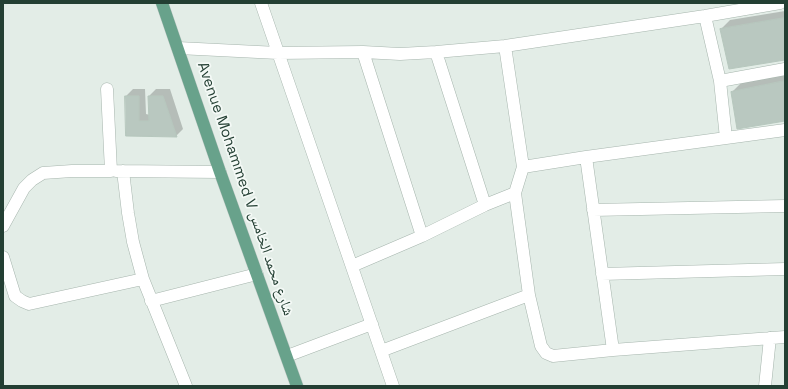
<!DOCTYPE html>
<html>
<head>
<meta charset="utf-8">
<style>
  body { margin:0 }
  #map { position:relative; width:788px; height:389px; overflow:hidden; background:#e3ede7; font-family:"Space Grotesk",sans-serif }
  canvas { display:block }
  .frame { position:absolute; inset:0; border:4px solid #233f33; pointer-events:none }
</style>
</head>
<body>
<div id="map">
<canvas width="788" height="389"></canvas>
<div class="frame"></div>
</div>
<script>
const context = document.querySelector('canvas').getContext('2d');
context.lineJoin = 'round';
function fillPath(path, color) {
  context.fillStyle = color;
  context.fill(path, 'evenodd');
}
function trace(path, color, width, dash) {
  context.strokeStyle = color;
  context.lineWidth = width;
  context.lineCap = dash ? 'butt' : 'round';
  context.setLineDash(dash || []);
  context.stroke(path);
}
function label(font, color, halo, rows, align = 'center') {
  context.font = font + ' "Space Grotesk","Noto Naskh Arabic",sans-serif';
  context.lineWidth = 3.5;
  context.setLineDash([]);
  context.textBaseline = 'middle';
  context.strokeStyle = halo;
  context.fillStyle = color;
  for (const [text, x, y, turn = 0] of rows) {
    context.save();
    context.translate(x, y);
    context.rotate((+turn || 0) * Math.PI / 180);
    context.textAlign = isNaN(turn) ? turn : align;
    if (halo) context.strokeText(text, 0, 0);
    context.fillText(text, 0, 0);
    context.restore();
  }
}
fillPath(new Path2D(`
  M785 11V59L721 29 730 20Z
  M785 74V120L732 92 741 83Z
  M133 89H145L146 114 150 115 149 96 156 89H170L183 129 176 136 127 135 126 96Z`), '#0003');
const building = new Path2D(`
  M785 18V60L729 69 720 29Z
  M785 81V121L737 129 731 92Z
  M125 96H139V121H149L148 96H163L177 137 126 136Z`);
fillPath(building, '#b9c8c0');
trace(building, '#b6c7bd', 1);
const minor = new Path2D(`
  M261 3 393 386
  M705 16 720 81 726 138
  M505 46 523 167 515 193 529 295 541 346 546 353 553 356 613 350 785 337
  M178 48 278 53 363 52 400 54 436 52 505 46 705 16 780 3
  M363 52 422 236
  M436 52 485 205
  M720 81 785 69
  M586 157 613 350
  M523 167 586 157 785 130
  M116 171 220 172
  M123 171 128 213 133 242 143 279 186 386
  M593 210 785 206
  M3 226 24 188 32 180 43 173 72 171H111L107 89
  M3 257 15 296 22 301 29 304 143 279
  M352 266 422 236 485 205 515 193
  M602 274 785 269
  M151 301 257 274
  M381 351 529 295
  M287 356 372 324
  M765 386 770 338`);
const major = new Path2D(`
  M162 3 220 172 297 386`);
trace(minor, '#a6b5ad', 13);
trace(major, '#c1c9c6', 13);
trace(minor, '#fff', 12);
trace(major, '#68a28b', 12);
label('15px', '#233f33', '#f4f9f6', [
  ["Avenue Mohammed V شارع محمد الخامس",245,189,71]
]);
</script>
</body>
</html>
